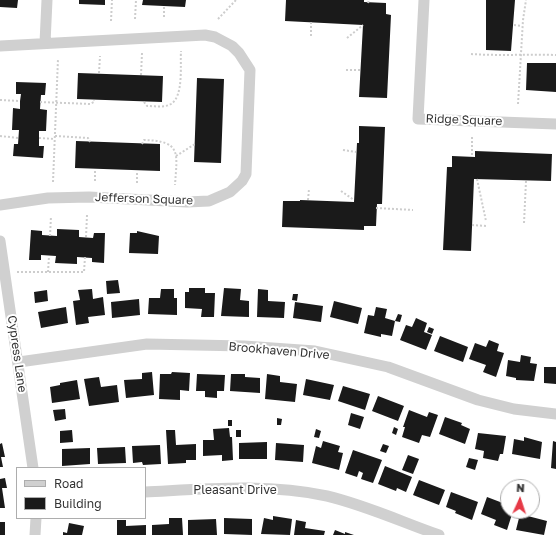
<!DOCTYPE html>
<html>
<head>
<meta charset="utf-8">
<style>
  body { margin:0 }
  #map { position:relative; width:556px; height:535px; overflow:hidden; background:#fff; font-family:"Golos Text",sans-serif }
  canvas { display:block }
  .legend { position:absolute; left:16px; top:467px; width:130px; height:52px; box-sizing:border-box; background:#fff; border:1px solid #adadad; margin:0; padding:5px 7px; list-style:none; font-size:12px; color:#333 }
  .legend li { display:flex; align-items:center; gap:8px; height:20px }
  .legend b { width:20px; border:1px solid #adadad }
  .north { position:absolute; left:500px; top:479px; width:40px; height:40px; box-sizing:border-box; background:#fff; border:1px solid #adadad; border-radius:50%; rotate:3deg; font-size:11px; font-weight:700; line-height:16px; text-align:center; color:#333 }
  .north::after { content:''; display:block; margin:auto; width:14px; height:18px; background:#e63946; clip-path:polygon(50% 0,100% 100%,50% 72%,0 100%) }
</style>
</head>
<body>
<div id="map">
<canvas width="556" height="535"></canvas>
<ul class="legend">
<li><b style="height:5px;background:#d0d0d0"></b>Road</li>
<li><b style="height:11px;background:#1a1a1a"></b>Building</li>
</ul>
<div class="north">N</div>
</div>
<script>
const context = document.querySelector('canvas').getContext('2d');
context.lineJoin = 'round';
function fillPath(path, color) {
  context.fillStyle = color;
  context.fill(path, 'evenodd');
}
function trace(path, color, width, dash) {
  context.strokeStyle = color;
  context.lineWidth = width;
  context.lineCap = dash ? 'butt' : 'round';
  context.setLineDash(dash || []);
  context.stroke(path);
}
function label(font, color, halo, rows, align = 'center') {
  context.font = font + ' "Golos Text",sans-serif';
  context.lineWidth = 4;
  context.setLineDash([]);
  context.textBaseline = 'middle';
  context.strokeStyle = halo;
  context.fillStyle = color;
  for (const [text, x, y, turn = 0] of rows) {
    context.save();
    context.translate(x, y);
    context.rotate((+turn || 0) * Math.PI / 180);
    context.textAlign = isNaN(turn) ? turn : align;
    if (halo) context.strokeText(text, 0, 0);
    context.fillText(text, 0, 0);
    context.restore();
  }
}
fillPath(new Path2D(`
  M0 0H18L17 8 0 7Z
  M79 0H105V5L79 4Z
  M143 0H186L185 7 142 5Z
  M286 0H364V2L386 3V14L391 15 387 98 359 97 363 25 285 21Z
  M486 0H515L511 51 486 50Z
  M527 63H556V92L526 90Z
  M78 73 163 76 162 102 77 99Z
  M197 78 224 79 221 163 194 162Z
  M16 82 46 83 45 95H41L40 109 47 110 46 131H39V146H44L43 158 13 156 14 144H18L19 130H12L13 108 20 109V101L21 94H16Z
  M359 126 385 127 382 204H377L376 226H364V230L282 227 283 201H300V200L354 202 357 143H359Z
  M76 141 160 144V171L75 168Z
  M475 151 552 154 551 181 474 179 471 251 443 250 447 167H452V156L475 157Z
  M57 229 79 230V237L93 238 94 233H105L104 263 92 262V258L77 257V264L55 263 56 256 41 255V260H29L31 230 42 231V235L57 236Z
  M137 231 159 236 158 254 129 253 130 233H137Z
  M118 280 120 293 107 294 106 281Z
  M189 288H205V293H215L214 317H201L202 309 185 308V292H189Z
  M224 288 241 289 240 300 249 301V317L221 316Z
  M92 289 93 299 103 297 105 315 88 317 89 323 76 325 73 301 80 300 78 290Z
  M161 289H174V298H177V315L148 314 149 298H160Z
  M258 289 268 290V301L285 302 284 318 257 317Z
  M47 290 48 301 35 303 34 292Z
  M293 294H298L297 301 292 300Z
  M139 299 140 315 112 318 111 302Z
  M334 301 362 308 358 324 330 317Z
  M295 302 323 306 321 322 293 318Z
  M66 307 68 323 41 328 38 312Z
  M376 307 387 309 385 318 395 321 398 314 402 315 400 322 395 321 392 336 381 334V337L364 333 368 315 374 316Z
  M416 318 427 323 424 332 432 335 426 350 400 340 406 325 412 327Z
  M429 327 434 329 432 334 427 332Z
  M440 336 468 347 463 362 434 351Z
  M489 340 499 344 497 351 504 353 496 377 483 372 486 365 469 359 475 343 486 347Z
  M521 355 531 357 530 363 537 364 534 381 516 380V378L506 376 508 360 520 362Z
  M544 367H556V384L544 383Z
  M152 372 154 395 126 398 124 380 142 379V373Z
  M172 372 190 373 189 391 180 390V400L159 399 160 374H171Z
  M197 374 225 375 224 391H217V398L205 397V391H196Z
  M231 374H245V377L260 378V393L230 391Z
  M267 374 280 376V382L297 384 295 402 265 399Z
  M99 377 101 387 117 385 119 402 89 406 84 379Z
  M306 379 334 385 330 400 303 395Z
  M77 380 80 399 52 403 50 387 60 385V383Z
  M343 386 370 394 365 410 338 401Z
  M378 396 404 406 398 421 372 411Z
  M65 409 66 419 55 421 53 410Z
  M409 410 427 417 429 412 438 415 430 437 422 435 419 443 402 437 405 427H403Z
  M351 413 364 417 360 429 348 425Z
  M445 417 462 423 461 425 470 429 465 444 439 434Z
  M277 418 282 419 281 425H277Z
  M228 420H232V426H228Z
  M394 427 398 429 396 435 392 433Z
  M229 428 230 437H232L233 460 222 461V455L203 456V440H214L213 429Z
  M316 429 321 431 319 438 314 437Z
  M72 430 73 442 60 443V431Z
  M166 430H175L176 445 196 444V460H186V463L168 464Z
  M236 430H241V437H236Z
  M478 433 506 436 503 454H500L498 461 483 458 484 451 475 449Z
  M524 437 542 442 540 459 512 454 514 439 524 441Z
  M323 441 340 446 338 452 343 453 339 470 312 463 316 446 321 448Z
  M553 441 556 442V469L551 468Z
  M267 442V459H239V443Z
  M2 443 5 457H1L3 467H0V444Z
  M276 443 304 445 303 462 275 460Z
  M383 444 389 446 386 453 380 451Z
  M160 445 161 464 143 465 142 462 133 463 132 446Z
  M125 447 126 463 98 464 97 448Z
  M90 448V464L62 466V449Z
  M353 450 382 460 373 483 361 479 363 473 359 471 357 477 345 473Z
  M408 455 419 459 413 474 402 470Z
  M469 458 478 460 475 470 466 467Z
  M385 466 412 477 406 492 397 488 396 491 378 484Z
  M5 478 7 488H2L5 508H0V479Z
  M419 480 445 490 439 505 413 495Z
  M451 492 478 502 472 520 455 513 456 511 446 507Z
  M487 497 508 505V511H513L507 530 494 525 496 520 481 514Z
  M520 514 547 521 544 535 516 530Z
  M273 516 292 519 290 535 261 534 264 518 273 520Z
  M169 518H182L183 535H152V525L169 524Z
  M224 518 252 519V535L224 534Z
  M216 519 217 535H188V520Z
  M117 520H126V526L146 525V535H117Z
  M296 520 306 522 305 528 325 531 324 535H294Z
  M0 522H5V535H0Z
  M69 523 84 526 82 535H63V532L67 533Z
  M335 530 345 534V532L354 535H333Z`), '#1a1a1a');
trace(new Path2D(`
  M368 3 369 0
  M164 17V6
  M135 19 136 0
  M218 19 236 0
  M111 21 112 0
  M514 25 522 26
  M311 36V22
  M347 38 363 25
  M471 54C499 56 527 54 556 55
  M346 70H360
  M99 73 100 56
  M141 75 142 53
  M0 100 20 101
  M40 102 90 104 94 102V100
  M144 102 147 106C155 106 164 108 171 104 184 96 180 64 181 51
  M518 104 523 20 526 0
  M0 136 19 138
  M55 136 88 138 90 142
  M472 137V156
  M39 138 55 139
  M142 144 144 140C182 141 177 153 175 185
  M343 150 356 152
  M176 156 195 144
  M477 179 486 221
  M95 181V169
  M53 182 58 59
  M137 183V171
  M341 191 354 200
  M308 200 309 189
  M376 208 413 210
  M524 223 526 181
  M472 225 486 226
  M50 236 51 216
  M86 237 87 215
  M17 272H84L85 257
  M48 272 49 256`), '#cdcdcd', 2, [2, 2]);
trace(new Path2D(`
  M424 0 418 119 556 124
  M45 43 47 0
  M0 46 205 35 215 37 232 46 239 53 250 70 246 174 242 181 230 192 209 201 187 202 89 197 48 198 0 205
  M0 241 33 468
  M19 362 147 344 244 346 315 351 388 367 478 400 514 409 556 414
  M145 492C205 489 267 483 327 496 365 505 402 522 439 535
  M35 535 36 518`), '#d0d0d0', 11);
label('12px', '#333', '#fff', [
  ["Ridge Square",464,120,2],
  ["Jefferson Square",144,199,2],
  ["Brookhaven Drive",279,351,5],
  ["Cypress Lane",17,354,82],
  ["Pleasant Drive",235,490]
]);
</script>
</body>
</html>
